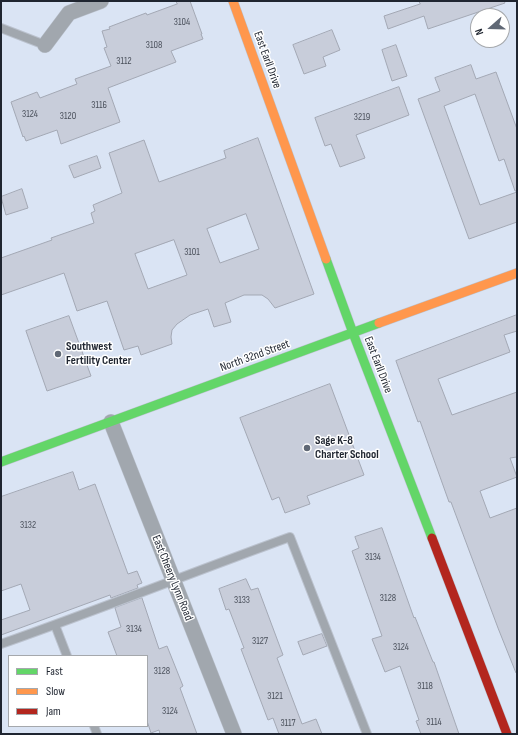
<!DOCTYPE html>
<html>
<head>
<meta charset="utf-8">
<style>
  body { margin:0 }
  #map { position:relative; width:518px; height:735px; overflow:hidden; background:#dae4f4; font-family:"Sofia Sans Condensed",sans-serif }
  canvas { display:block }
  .frame { position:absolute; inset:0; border:2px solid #1f2530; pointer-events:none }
  .legend { position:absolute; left:8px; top:655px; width:140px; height:72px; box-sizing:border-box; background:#fff; border:1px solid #a5a8ac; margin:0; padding:5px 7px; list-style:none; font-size:12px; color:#1f2530 }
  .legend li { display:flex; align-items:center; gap:8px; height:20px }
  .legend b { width:20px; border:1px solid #a5a8ac }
  .north { position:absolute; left:470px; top:8px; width:40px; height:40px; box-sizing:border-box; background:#fff; border:1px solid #a5a8ac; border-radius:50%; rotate:250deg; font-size:11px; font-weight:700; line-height:16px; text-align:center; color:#1f2530 }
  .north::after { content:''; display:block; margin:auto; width:14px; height:18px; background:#606875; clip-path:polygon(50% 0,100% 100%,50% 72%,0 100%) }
</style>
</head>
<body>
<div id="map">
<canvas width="518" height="735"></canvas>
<div class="frame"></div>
<ul class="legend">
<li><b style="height:5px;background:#63d668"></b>Fast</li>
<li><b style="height:5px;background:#ff974d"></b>Slow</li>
<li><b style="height:5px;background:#b3261e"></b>Jam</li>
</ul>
<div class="north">N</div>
</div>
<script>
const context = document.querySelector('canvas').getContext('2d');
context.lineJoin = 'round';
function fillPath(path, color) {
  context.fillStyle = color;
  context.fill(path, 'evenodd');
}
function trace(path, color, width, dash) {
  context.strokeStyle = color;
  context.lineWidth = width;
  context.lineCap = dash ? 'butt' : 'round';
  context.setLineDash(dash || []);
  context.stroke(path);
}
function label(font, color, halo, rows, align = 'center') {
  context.font = font + ' "Sofia Sans Condensed",sans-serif';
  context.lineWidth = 3;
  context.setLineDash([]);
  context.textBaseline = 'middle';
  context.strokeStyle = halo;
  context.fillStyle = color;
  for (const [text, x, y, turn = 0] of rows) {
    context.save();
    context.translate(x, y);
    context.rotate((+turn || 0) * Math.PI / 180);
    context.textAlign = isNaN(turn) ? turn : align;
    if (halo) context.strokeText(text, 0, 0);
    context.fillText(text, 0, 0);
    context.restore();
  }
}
const building = new Path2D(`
  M176 1H190L202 34H201L203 39 171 51 176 62 108 88 120 122 61 144 57 130 26 141 24 136 23 137 11 102 37 92 40 98 77 84 75 79 111 66 104 48 107 47 102 31 110 29 109 27 130 19 146 13 147 15 177 4Z
  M419 1H504L505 3 428 29 424 16 388 29 384 16 420 4Z
  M332 30 340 50 323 57 326 66 304 74 293 45Z
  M396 45 407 76 392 81 382 50Z
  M471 65 476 79 496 72 517 129V191H515L504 159 499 161 475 94 444 106 480 205 517 192V222L469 239 418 99 440 91 435 78Z
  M399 87 409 115 356 135 365 158 340 167 331 144 325 146 315 118Z
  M258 138 314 294 275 308 268 299 262 295H244L225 303 231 322 214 327 208 309 190 315 177 324 172 330 171 337 172 344 141 355 138 346 124 350 107 301 77 311 64 273 1 295V258L52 240 51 238 94 223 91 213 95 211 93 205 122 193 109 153 144 140 159 182 226 158 224 151ZM246 214 259 249 220 263 207 229ZM174 240 187 275 148 289 135 254Z
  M97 156 101 168 74 178 69 166Z
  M22 189 28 208 6 215 1 197Z
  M517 315V331L504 335 510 352 438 379 452 415 517 392V457L510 458 517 477 480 491 490 518 517 508V673H516L498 628 451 502H449L420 421 418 422 396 361Z
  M69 316 91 376 47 391 26 331Z
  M330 384 364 475 307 496 310 504 285 513 279 497 272 500 240 418Z
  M73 472 79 490 95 484 128 574 137 571 142 583 137 585 138 588 111 598 110 595 1 635V620L30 610 21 584 1 591V497Z
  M382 528 414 618 415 617 433 662H434L459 734H421L416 721 419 720 400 666 385 672 372 639 382 636 352 551 359 548 355 537Z
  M246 579 251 590 258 588 283 655 277 658 302 724 316 719 322 734H279L273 718 268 720 241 649 244 648 229 609 226 610 219 589Z
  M142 598 159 649 167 646 183 686 180 688 197 734H160L159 730 151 733 147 721V656H117L108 632 121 627 115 608Z
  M322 634 327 646 303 655 298 642Z`);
fillPath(building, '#c8cdda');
trace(building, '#a3a8b4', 1);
const lane = new Path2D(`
  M1 28 45 45
  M55 625 67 656
  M1 644C98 610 193 572 290 537L367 734
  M94 726 97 734`);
const street = new Path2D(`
  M45 45 69 13 101 1
  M111 422 234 734`);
const fast = new Path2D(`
  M326 259 353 333 432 538
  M1 462 379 323`);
const slow = new Path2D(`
  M233 1 326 259
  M379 323 517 273`);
const jam = new Path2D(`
  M432 538 507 734`);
trace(lane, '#bbc2ce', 10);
trace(street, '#bbc2ce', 16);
trace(fast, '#bbc2ce', 10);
trace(slow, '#bbc2ce', 10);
trace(jam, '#bbc2ce', 10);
trace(lane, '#a1a7ae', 8);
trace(street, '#a1a7ae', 15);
trace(fast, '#63d668', 9);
trace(slow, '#ff974d', 9);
trace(jam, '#b3261e', 9);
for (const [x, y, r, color] of [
  [58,354,4,"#606875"],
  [307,448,4,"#606875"]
]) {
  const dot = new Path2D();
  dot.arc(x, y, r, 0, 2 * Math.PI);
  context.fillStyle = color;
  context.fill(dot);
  trace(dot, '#fff', 1.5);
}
label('10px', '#494f5a', null, [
  ["3104",182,22],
  ["3108",154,45],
  ["3112",124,61],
  ["3116",99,105],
  ["3124",30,114],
  ["3120",68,116],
  ["3219",362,117],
  ["3101",192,252],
  ["3132",28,525],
  ["3134",373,557],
  ["3128",388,598],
  ["3133",242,600],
  ["3134",134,629],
  ["3127",260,641],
  ["3124",401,647],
  ["3128",162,671],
  ["3118",425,686],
  ["3121",275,696],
  ["3124",170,711],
  ["3114",434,722],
  ["3117",288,723]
]);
label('12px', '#1f2530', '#fff', [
  ["East Earll Drive",267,60,70],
  ["North 32nd Street",255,356,-20],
  ["East Earll Drive",378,365,69],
  ["East Cheery Lynn Road",172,578,68]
]);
label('bold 12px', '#1f2530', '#fff', [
  ["Southwest",66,347],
  ["Fertility Center",66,361],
  ["Sage K-8",315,441],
  ["Charter School",315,455]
], 'left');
</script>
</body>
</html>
